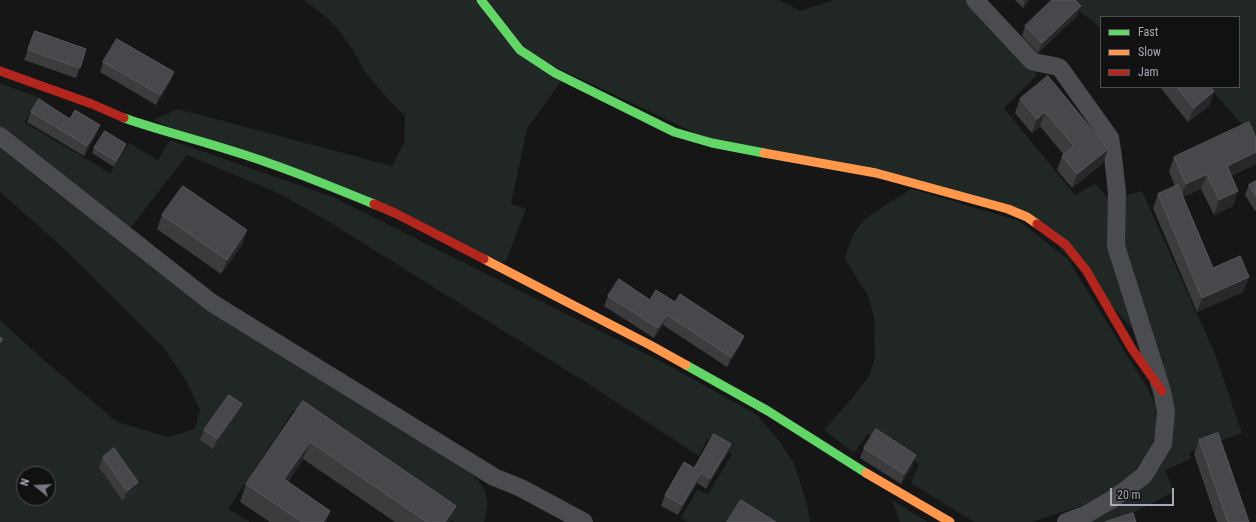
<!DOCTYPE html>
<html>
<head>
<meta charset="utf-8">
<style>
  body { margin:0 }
  #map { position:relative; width:1256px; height:522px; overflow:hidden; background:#161617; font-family:"Roboto Condensed",sans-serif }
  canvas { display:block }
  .legend { position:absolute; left:1100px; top:16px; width:140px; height:72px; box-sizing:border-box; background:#111112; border:1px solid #4e4e54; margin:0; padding:5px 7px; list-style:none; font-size:12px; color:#a9aab6 }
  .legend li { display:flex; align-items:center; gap:8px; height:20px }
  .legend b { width:20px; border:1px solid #4e4e54 }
  .north { position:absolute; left:16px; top:466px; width:40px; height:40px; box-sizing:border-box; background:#111112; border:1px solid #4e4e54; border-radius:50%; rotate:288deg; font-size:11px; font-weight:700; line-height:16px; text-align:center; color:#a9aab6 }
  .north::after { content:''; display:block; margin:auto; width:14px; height:18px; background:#76767e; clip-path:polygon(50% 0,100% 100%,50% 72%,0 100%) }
  .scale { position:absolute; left:1110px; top:488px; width:64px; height:18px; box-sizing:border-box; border:2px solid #a9aab6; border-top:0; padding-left:5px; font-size:12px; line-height:14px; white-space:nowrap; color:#a9aab6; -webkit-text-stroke:3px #111112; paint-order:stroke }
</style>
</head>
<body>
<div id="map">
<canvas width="1256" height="522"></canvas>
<ul class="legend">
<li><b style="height:5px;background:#63d668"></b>Fast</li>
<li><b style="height:5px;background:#ff974d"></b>Slow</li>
<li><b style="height:5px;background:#b3261e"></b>Jam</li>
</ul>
<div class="north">N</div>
<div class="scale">20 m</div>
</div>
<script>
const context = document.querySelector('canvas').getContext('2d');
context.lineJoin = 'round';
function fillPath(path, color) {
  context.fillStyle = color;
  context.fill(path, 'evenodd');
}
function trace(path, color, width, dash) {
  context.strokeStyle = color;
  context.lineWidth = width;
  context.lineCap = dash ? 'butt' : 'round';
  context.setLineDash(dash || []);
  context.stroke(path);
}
fillPath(new Path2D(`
  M304 0H476L561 81 527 129 511 204 526 209 505 263 153 120 178 109 392 166 404 143 405 116 386 97 365 72 353 50 333 23Z
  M487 0H779L801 11 833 0H968L1020 52 1037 75 1004 108 1075 195 1095 184 1114 203 1145 343 1030 214 708 139 530 55Z
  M1065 0H1256V147L1249 132 1209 87H1239V17H1101V28Z
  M0 83 40 98 24 122 110 173 129 143 158 160 170 140 333 197 666 364 757 415 780 442 794 463 807 504 810 522H757L735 509 726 522H688L681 518 697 490 708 494 732 454 707 439 699 456 587 383 331 223 280 194 187 155 128 231 0 131Z
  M0 148 210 312 473 475C489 492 490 501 484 522H454L294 410 228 509 250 522H0V320L38 355 117 422 168 437 195 429 200 410 185 379 162 346 61 246 0 192ZM24 474H48V498H24Z
  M912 189 1019 221 1068 259 1149 391 1155 404 1157 421 1154 440 1144 458 1129 477 1106 494 1084 505 1032 522H974L911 483 919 464 868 434 854 453 824 430 853 397 869 376 875 357 874 317 868 296 845 259C848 247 852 234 860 225 873 210 895 200 912 189Z
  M1142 191 1215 354 1242 433 1189 452 1191 459 1165 470 1174 492 1123 518 1124 522H1085L1168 441 1123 243V196Z
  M892 500 928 522H900Z`), '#202724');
trace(new Path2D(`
  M975 0 1032 61C1042 65 1051 64 1060 68L1110 138 1113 156 1117 193 1116 246 1162 391 1166 412 1163 444 1144 475 1128 488 1111 500 1085 515 1066 522
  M0 136 212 303 494 477 521 488 584 522`), '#4b4c4f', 18);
trace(new Path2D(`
  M481 0 520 50 555 73 674 132 712 143 764 153
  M124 118C158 130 192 138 226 149 276 164 325 184 374 204
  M686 365 768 411 866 473`), '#63d668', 9);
trace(new Path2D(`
  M764 153 876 173 1008 209 1027 217 1037 224
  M484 259 650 345 686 365
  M866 473 950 522`), '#ff974d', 9);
trace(new Path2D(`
  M0 71 92 104 124 118
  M374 204 395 213 484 259
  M1037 224 1066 245 1086 270 1132 349 1162 391`), '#b3261e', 9);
fillPath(new Path2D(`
  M1015 0H1030L1023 8Z
  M1077 16 1038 53 1022 36 1025 26Z
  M35 31 86 49 76 78 24 60Z
  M103 62 170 82 156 105 100 72Z
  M1048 76 1108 149 1103 163 1072 188 1057 170 1062 156 1064 155 1040 126 1032 133 1015 113 1020 99Z
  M1160 87H1210L1214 91 1209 106 1188 122Z
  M31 112 70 119 100 125 96 135 84 156 27 122Z
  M1256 138V164L1231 176 1233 206 1214 215 1201 189 1183 197 1213 268 1249 277 1243 292 1197 312 1153 208 1158 194 1175 187 1169 171 1174 157Z
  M94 148 124 150 114 167 92 153Z
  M1256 181V210L1255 211 1245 195 1249 185Z
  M162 215 242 245 221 274 157 229Z
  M608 296 675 302 744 336 740 346 727 367 663 325 654 338 604 306Z
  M303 401 456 506 450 522H395L303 459 288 482 330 511 326 522H270L240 502 246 484Z
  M242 404 238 414 213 449 200 440 204 430Z
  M1199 440 1249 522H1217L1194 454Z
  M731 444 727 454 706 489 697 483 678 515 661 506 665 495 694 468Z
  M864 448 913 465 901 484 860 458Z
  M103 457 138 482 135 492 123 501 99 467Z`), '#3c3c3f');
fillPath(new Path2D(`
  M1025 0H1030L1023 8Z
  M1081 6 1077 16 1038 53 1042 43Z
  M174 72 170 82 156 105 160 95Z
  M1214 91 1209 106 1188 122 1194 108Z
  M1045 112 1040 126 1032 133 1037 119Z
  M100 125 96 135 84 156 87 146Z
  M126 144 124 150 114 167 116 161Z
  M1108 149 1103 163 1072 188 1077 174Z
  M1256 152V164L1221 180 1227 166Z
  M1207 174 1201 189 1181 198 1186 184Z
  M1238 191 1233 206 1214 215 1219 200Z
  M247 230 242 245 221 274 227 260Z
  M1249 277 1243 292 1197 312 1202 298Z
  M667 315 663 325 654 338 658 328Z
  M744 336 740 346 727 367 731 357Z
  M242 404 238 414 213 449 217 439Z
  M310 442 303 459 278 497 284 479Z
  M731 444 727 454 706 489 710 479Z
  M916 455 913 465 901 484 904 474Z
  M701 473 697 483 678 515 682 505Z
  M138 482 135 492 123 501 127 491Z
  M456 506 450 522H445Z
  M330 511 326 522H323Z`), '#28282a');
const building = new Path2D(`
  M1052 0H1075L1081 6 1042 43 1025 26Z
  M35 31 86 49 80 68 28 50Z
  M117 39 174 72 160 95 103 62Z
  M1048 76 1108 149 1077 174 1062 156 1074 146 1045 112 1037 119 1020 99Z
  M1177 87H1210L1214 91 1194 108Z
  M39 99 70 119 75 110 100 125 87 146 31 112Z
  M1249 122 1256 138V152L1227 166 1238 191 1219 200 1207 174 1186 184 1174 157Z
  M105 131 126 144 116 161 94 148Z
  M1256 181V196L1249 185Z
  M1178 185 1213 268 1240 256 1249 277 1202 298 1158 194Z
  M183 186 247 230 227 260 162 215Z
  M619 279 650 300 656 290 675 302 680 294 744 336 731 357 667 315 658 328 608 296Z
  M0 337 3 339 0 343Z
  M229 395 242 404 217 439 204 430Z
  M303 401 456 506 445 522H427L310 442 284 479 330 511 323 522H302L246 484Z
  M876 429 916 455 904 474 864 448Z
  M1218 433 1249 522H1228L1199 440Z
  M714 434 731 444 710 479 701 473 682 505 665 495 684 462 694 468Z
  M114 448 138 482 127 491 103 457Z
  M741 500 776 522H727Z
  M1133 513 1136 522H1105Z`);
fillPath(building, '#48484c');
trace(building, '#57575c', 1);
</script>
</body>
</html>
